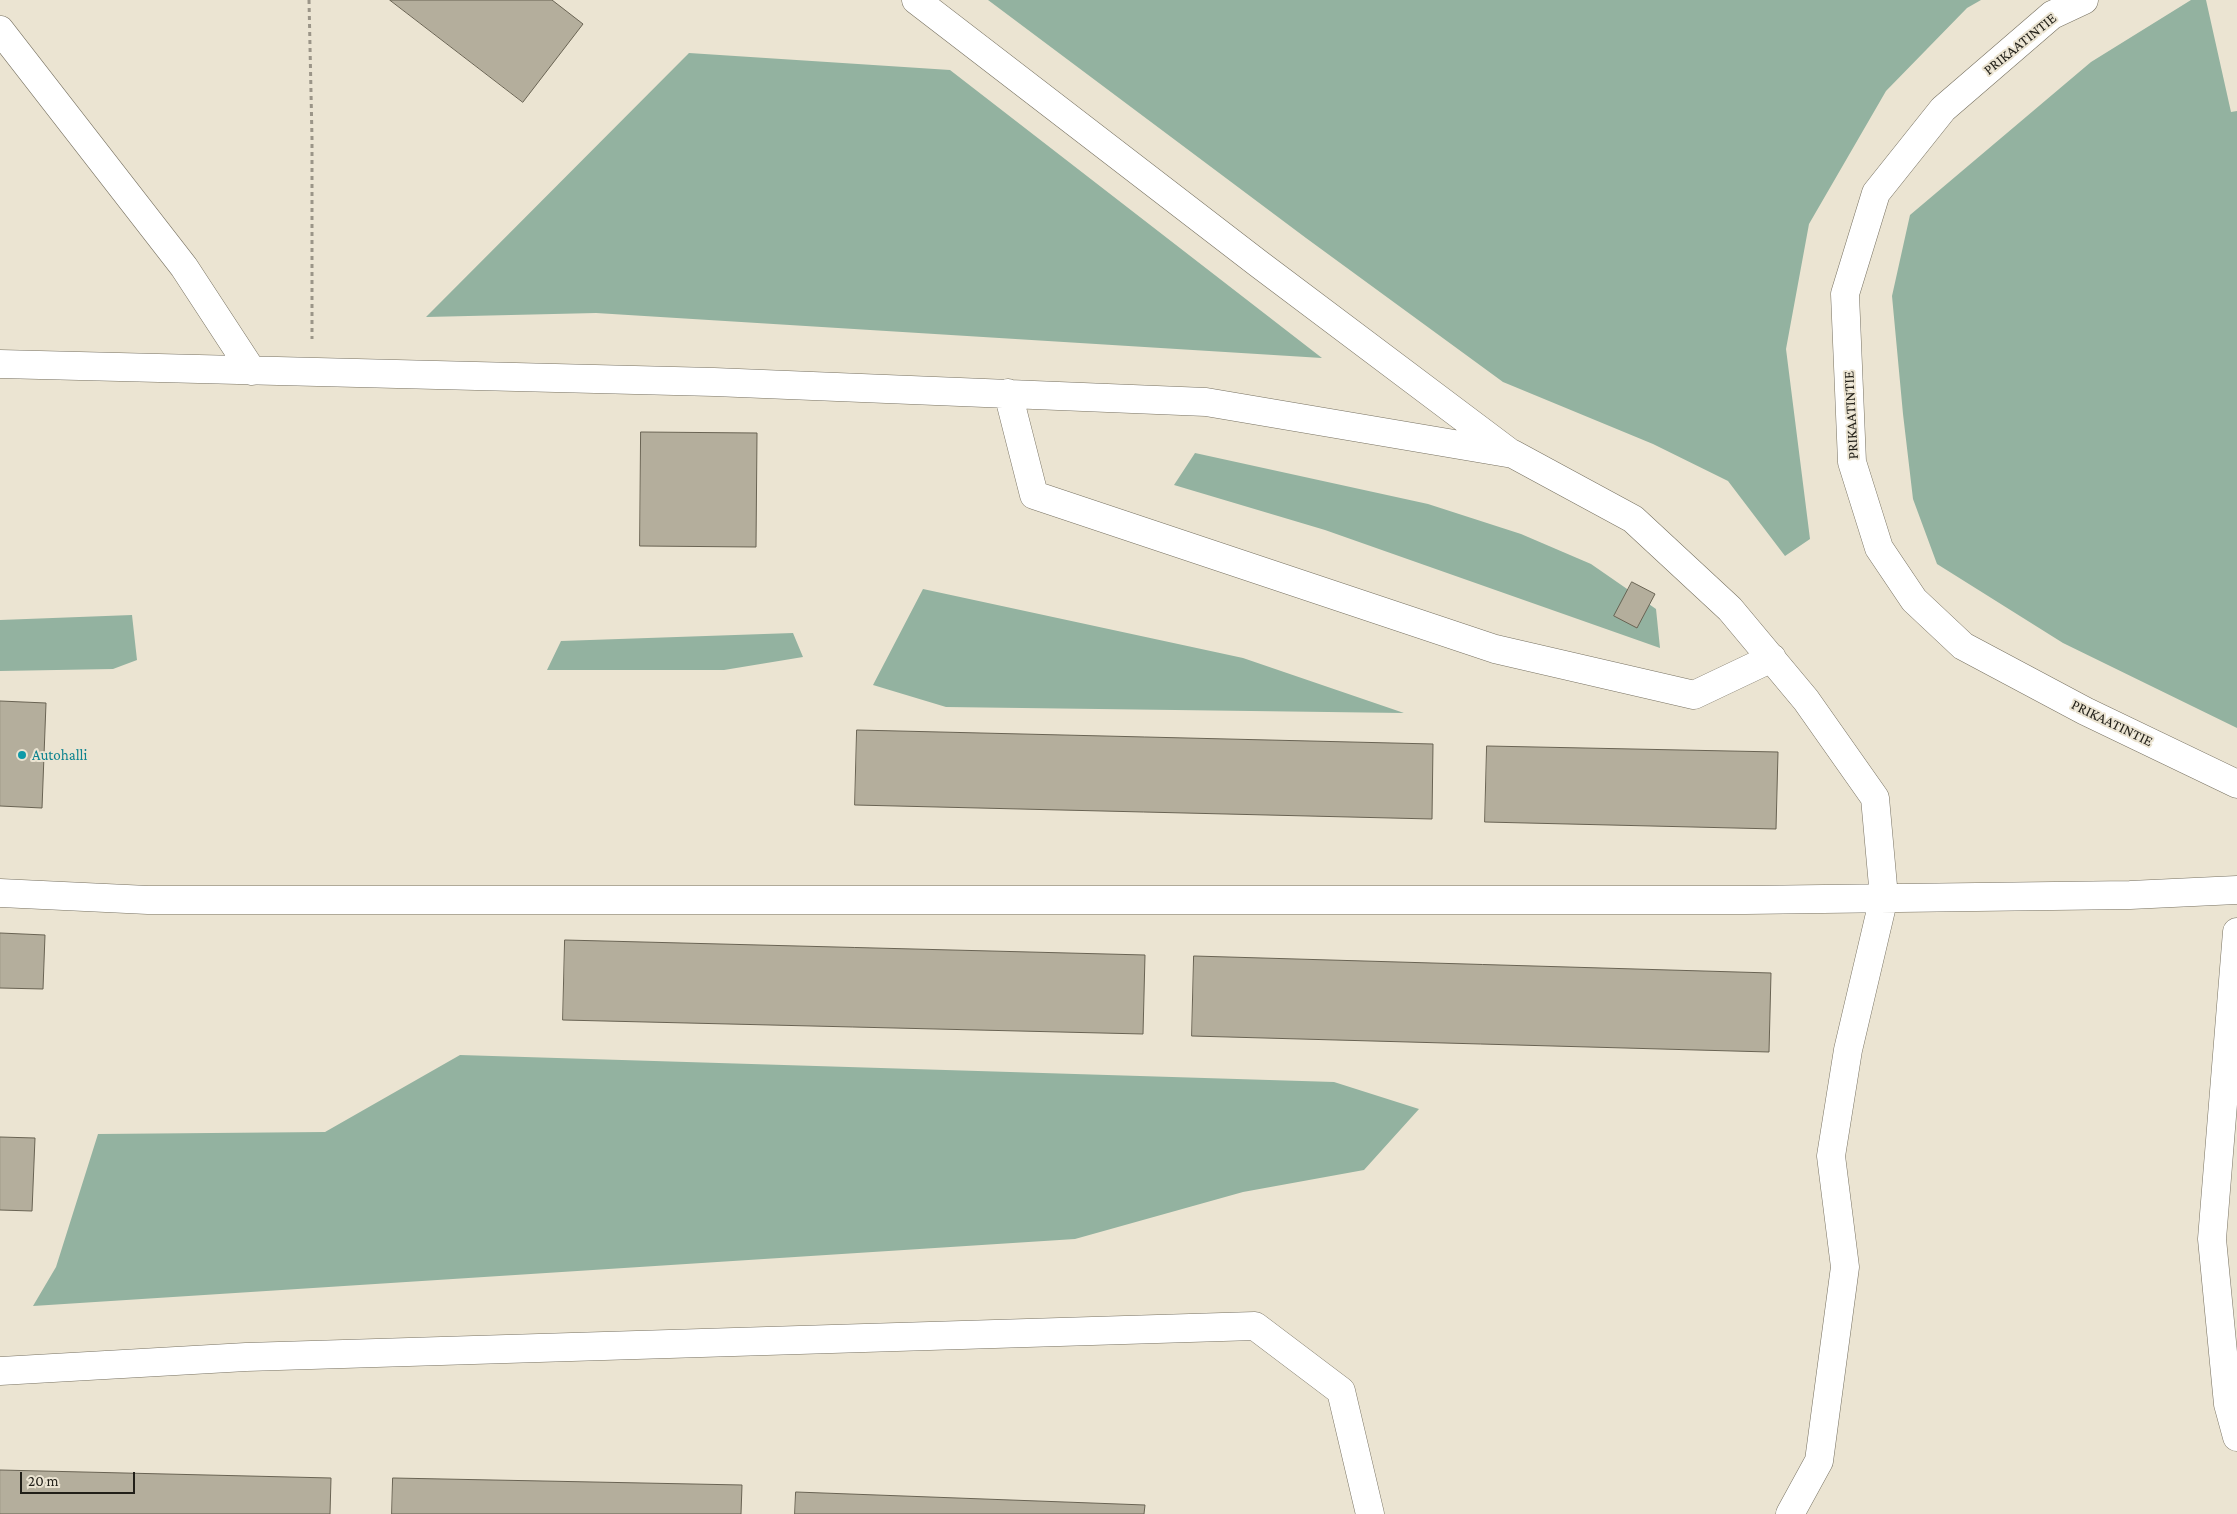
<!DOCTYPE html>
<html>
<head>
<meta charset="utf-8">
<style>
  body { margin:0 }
  #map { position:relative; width:2237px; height:1514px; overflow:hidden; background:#ebe4d2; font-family:"Crimson Pro",serif }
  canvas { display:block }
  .scale { position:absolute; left:20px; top:1472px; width:115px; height:22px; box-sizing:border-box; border:2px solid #211f18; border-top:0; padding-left:6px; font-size:15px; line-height:18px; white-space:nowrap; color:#211f18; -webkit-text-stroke:4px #ebe4d2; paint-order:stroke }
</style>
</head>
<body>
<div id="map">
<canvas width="2237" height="1514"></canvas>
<div class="scale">20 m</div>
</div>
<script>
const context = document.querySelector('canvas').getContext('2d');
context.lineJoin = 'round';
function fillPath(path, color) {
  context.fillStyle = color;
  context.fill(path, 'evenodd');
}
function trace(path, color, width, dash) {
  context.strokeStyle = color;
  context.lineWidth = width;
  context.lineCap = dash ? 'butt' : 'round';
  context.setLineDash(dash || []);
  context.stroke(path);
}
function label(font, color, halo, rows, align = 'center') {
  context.font = font + ' "Crimson Pro",serif';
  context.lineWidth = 4;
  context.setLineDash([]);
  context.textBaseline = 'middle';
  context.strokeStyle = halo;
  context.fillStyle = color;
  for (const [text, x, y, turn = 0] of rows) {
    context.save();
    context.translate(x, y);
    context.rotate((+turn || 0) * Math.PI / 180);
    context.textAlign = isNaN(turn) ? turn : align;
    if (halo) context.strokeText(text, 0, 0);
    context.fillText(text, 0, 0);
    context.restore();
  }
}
fillPath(new Path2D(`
  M988 0H1981L1967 8 1886 91 1809 224 1786 349 1810 539 1785 556 1728 481 1653 444 1503 382 1306 238Z
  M2191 0H2206L2231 112 2237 111V728L2063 643 1937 564 1913 499 1903 414 1892 296 1910 215 2091 62Z
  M689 53 950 70 1322 358 596 313 426 317Z
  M1195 453 1428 504 1521 534 1591 564 1656 609 1660 648 1325 530 1174 485Z
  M923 589 1243 658 1404 713 946 707 873 685Z
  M132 615 137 660 113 669 0 671V620Z
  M793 633 803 657 724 670H547L561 641Z
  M460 1055 1334 1082 1419 1109 1364 1170 1243 1192 1075 1239 33 1306 56 1267 98 1134 325 1132Z`), '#93b2a0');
const building = new Path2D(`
  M390 0H552L583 24 523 102Z
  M641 432 757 433 756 547 640 546Z
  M1632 582 1655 594 1637 628 1614 616Z
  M0 701 46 703 42 808 0 806Z
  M857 730 1433 744 1432 819 855 805Z
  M1487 746 1778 752 1776 829 1485 822Z
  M0 933 45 935 43 989 0 988Z
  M565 940 1145 955 1143 1034 563 1020Z
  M1194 956 1771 973 1769 1052 1192 1036Z
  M0 1137 35 1138 32 1211 0 1210Z
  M0 1470 331 1478 330 1514H0Z
  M393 1478 742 1485 741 1514H392Z
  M796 1492 1145 1505 1144 1514H795Z`);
fillPath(building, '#b4ae9c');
trace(building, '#696353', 1);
const minor = new Path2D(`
  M916 0 1259 264 1509 452
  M2084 0 2052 15 1943 109 1876 193 1845 294 1852 462 1879 548 1914 600 1963 646 2085 711 2237 784
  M0 30 184 267 252 371
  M0 364 714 382 1206 402 1513 454 1633 519 1730 609 1806 700 1875 798 1884 897 1848 1050 1831 1156 1845 1267 1819 1461 1790 1514
  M1008 393 1034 495 1495 649 1694 695 1772 658
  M0 893 148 900H1746L2130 895 2237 890
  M2237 932 2212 1239 2228 1404 2237 1437
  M0 1371 246 1357 1255 1326 1341 1391 1370 1514`);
trace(minor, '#777161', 29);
trace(new Path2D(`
  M309 0 312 138V339`), '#9b9588', 3, [4, 4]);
trace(minor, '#fff', 28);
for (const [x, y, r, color] of [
  [22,755,5,"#0f9aa8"]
]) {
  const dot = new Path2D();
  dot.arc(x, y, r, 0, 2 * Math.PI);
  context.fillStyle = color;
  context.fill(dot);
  trace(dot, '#ebe4d2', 2);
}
label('15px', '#211f18', '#ebe4d2', [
  ["PRIKAATINTIE",2020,44,-39],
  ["PRIKAATINTIE",1851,415,-93],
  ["PRIKAATINTIE",2112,723,26]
]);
label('15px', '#0d838f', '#ebe4d2', [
  ["Autohalli",32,755]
], 'left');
</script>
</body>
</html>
